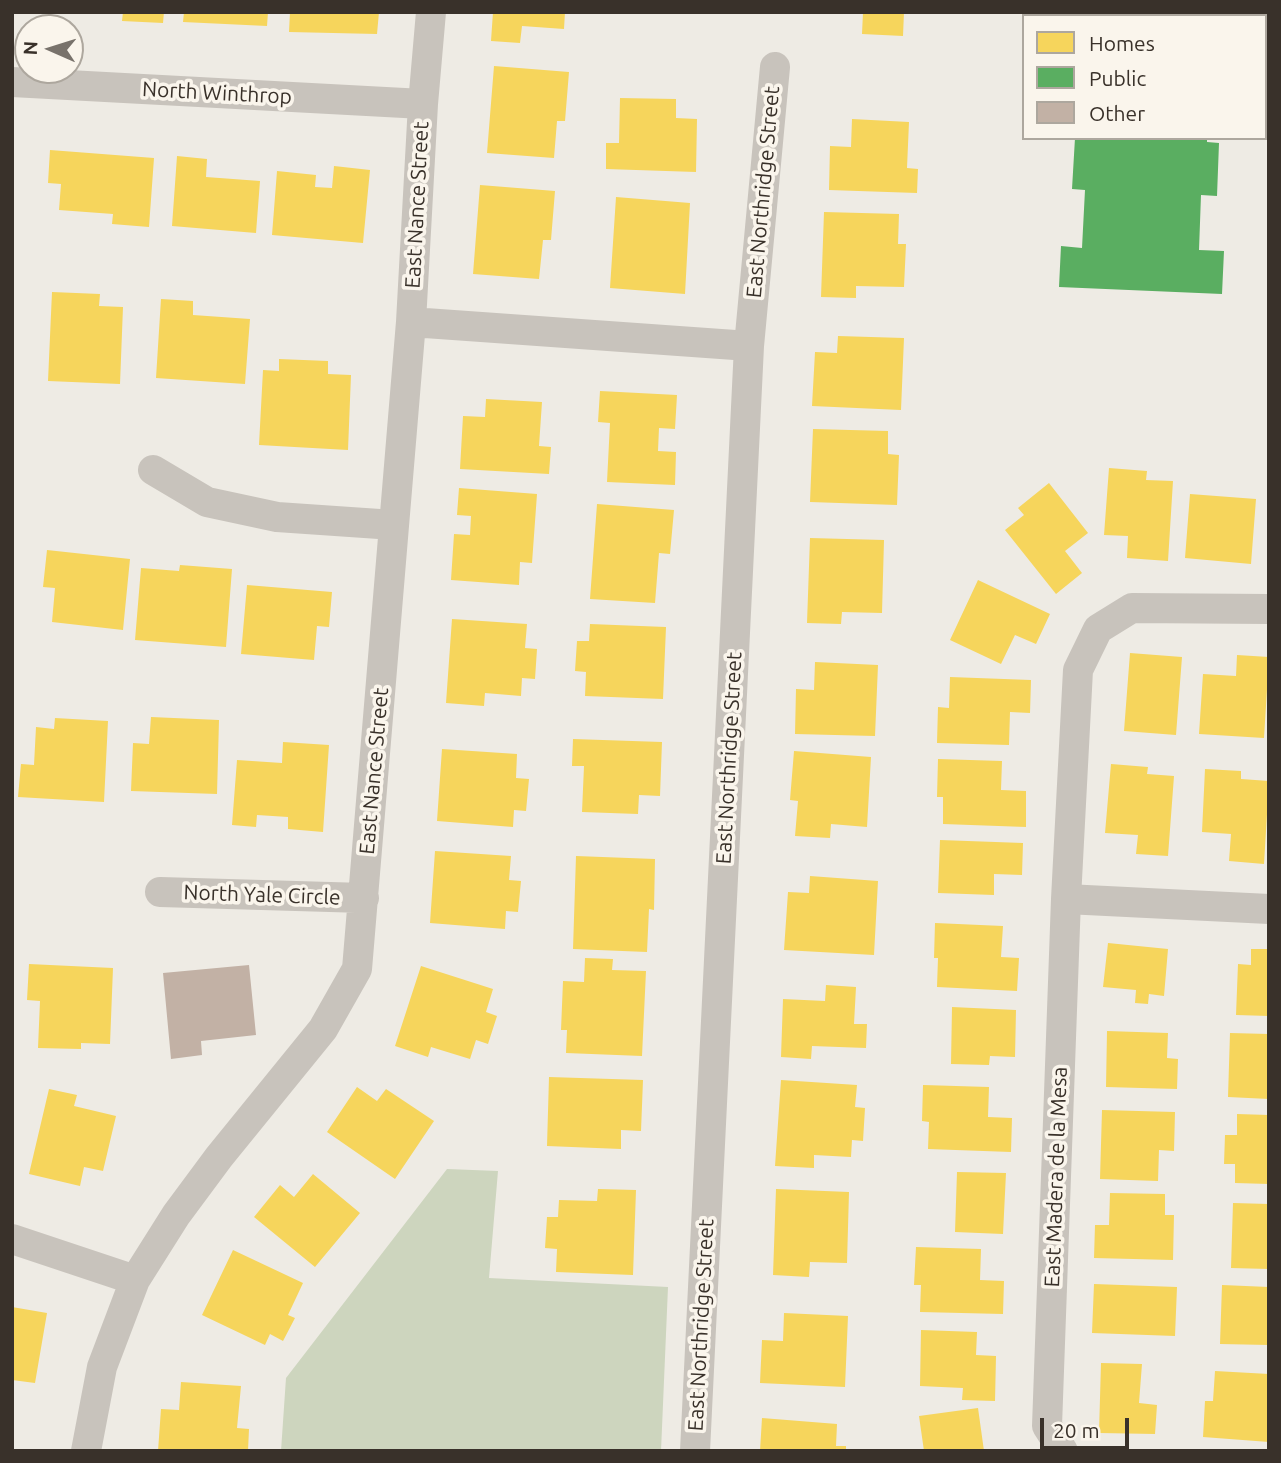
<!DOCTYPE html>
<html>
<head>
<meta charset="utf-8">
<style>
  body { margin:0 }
  #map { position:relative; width:1281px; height:1463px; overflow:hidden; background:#eeebe4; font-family:Ubuntu,sans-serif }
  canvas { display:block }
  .frame { position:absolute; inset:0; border:14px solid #39312a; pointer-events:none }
  .legend { position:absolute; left:1022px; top:14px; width:245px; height:126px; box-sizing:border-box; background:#faf5ec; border:2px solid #ada79e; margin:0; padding:9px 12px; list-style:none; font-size:21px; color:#39312a }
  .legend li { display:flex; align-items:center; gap:14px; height:35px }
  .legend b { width:35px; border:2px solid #ada79e }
  .north { position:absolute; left:14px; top:14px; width:70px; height:70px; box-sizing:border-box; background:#faf5ec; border:2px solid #ada79e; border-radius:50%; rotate:273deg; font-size:19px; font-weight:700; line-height:28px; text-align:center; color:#39312a }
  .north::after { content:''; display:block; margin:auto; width:24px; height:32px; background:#78726b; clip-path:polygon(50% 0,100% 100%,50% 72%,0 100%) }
  .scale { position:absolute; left:1040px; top:1418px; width:89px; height:32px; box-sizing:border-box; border:4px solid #39312a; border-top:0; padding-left:9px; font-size:21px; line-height:24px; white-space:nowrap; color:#39312a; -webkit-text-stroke:5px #faf5ec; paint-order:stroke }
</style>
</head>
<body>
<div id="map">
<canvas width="1281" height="1463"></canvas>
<div class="frame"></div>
<ul class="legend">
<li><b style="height:19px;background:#f6d55c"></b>Homes</li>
<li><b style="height:19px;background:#5aae61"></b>Public</li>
<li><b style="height:19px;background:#c2b1a5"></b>Other</li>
</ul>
<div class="north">N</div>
<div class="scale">20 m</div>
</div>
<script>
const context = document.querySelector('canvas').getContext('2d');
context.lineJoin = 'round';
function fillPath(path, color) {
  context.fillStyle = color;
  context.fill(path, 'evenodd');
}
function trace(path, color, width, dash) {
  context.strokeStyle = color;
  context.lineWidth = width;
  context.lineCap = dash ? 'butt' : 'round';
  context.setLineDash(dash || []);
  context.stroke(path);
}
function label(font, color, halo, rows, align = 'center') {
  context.font = font + ' Ubuntu,sans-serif';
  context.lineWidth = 7;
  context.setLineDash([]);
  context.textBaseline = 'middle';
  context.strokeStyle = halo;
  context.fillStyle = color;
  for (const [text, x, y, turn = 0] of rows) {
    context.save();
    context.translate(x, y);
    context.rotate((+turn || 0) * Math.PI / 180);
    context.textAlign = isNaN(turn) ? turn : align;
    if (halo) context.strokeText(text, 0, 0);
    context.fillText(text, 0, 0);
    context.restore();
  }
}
fillPath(new Path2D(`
  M447 1169 498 1171 489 1278 668 1287 661 1451H281L286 1378Z`), '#cdd5be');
fillPath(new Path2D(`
  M123 12H164L163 23 122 21Z
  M184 12H268L267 26 183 22Z
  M290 12H379L377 34 289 32Z
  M493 12H565L564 29 522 26 520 43 491 41Z
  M863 12H904L903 36 862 34Z
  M494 66 569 72 565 121H557L554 158 487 153Z
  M620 98 676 99V118L697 119 696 172 606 169V143H619Z
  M852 119 909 122 907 168 918 169 917 193 829 190 830 146 851 147Z
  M50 150 154 158 149 227 112 224 113 214 59 210 61 184 48 183Z
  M177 156 207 159 206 177 260 181 256 233 172 226Z
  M334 166 370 170 363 243 272 235 277 171 316 175 315 187 332 188Z
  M480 185 555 191 551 240H543L539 279 473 274Z
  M616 197 690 203 685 294 610 288Z
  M824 212 899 214 898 244H906L904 287 856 286V298L821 297Z
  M52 292 100 294 99 306 123 307 120 384 48 381Z
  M161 299 193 301V315L250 319 245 384 156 378Z
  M838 336 904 338 901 410 812 406 815 352 837 353Z
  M279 359 328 361V374L351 375 348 450 259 445 263 370 279 371Z
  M600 391 677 395 675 429 659 428 658 451 676 452 675 485 607 482 610 423 598 422Z
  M486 399 542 402 539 446 551 447 549 474 460 469 463 416 485 417Z
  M813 429 888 431V454L899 455 897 505 810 502Z
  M1109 468 1147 471 1146 480 1173 481 1168 561 1127 558 1128 536 1104 535Z
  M1049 483 1088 533 1065 551 1082 573 1056 594 1005 530 1024 515 1018 508Z
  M459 488 537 494 532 563 520 562 519 585 451 580 454 534 470 535 471 516 457 515Z
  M1190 494 1256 499 1251 564 1185 558Z
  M597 504 674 510 670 554 659 553 655 603 590 599Z
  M810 538 884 540 882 613 842 612 841 624 807 623Z
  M47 550 130 559 123 630 52 622 55 588 43 587Z
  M180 565 232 569 226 647 135 640 141 568 179 571Z
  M978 580 1050 614 1036 644 1015 635 1001 664 950 640Z
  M247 585 332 592 329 627 317 626 314 660 241 654Z
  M452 619 527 624 525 648 537 649 535 679 522 678 521 696 485 693 484 706 446 703Z
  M590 624 666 627 663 699 585 696 586 672 575 671 577 641H589Z
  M1130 653 1182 657 1176 735 1124 731Z
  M1237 655 1269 657 1264 738 1199 734 1203 674 1236 676Z
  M815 662 878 665 875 736 795 734 796 689 814 690Z
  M950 677 1031 680 1030 713 1010 712 1009 745 937 743 938 707 949 708Z
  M151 717 219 720 217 794 131 791 133 743 149 744Z
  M55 718 108 721 104 802 18 797 21 764 34 765 36 727 54 729Z
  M573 739 662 742 660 796 639 795 638 814 582 812 584 766H572Z
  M283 742 329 745 323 832 288 829V817L257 815 256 827 232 825 237 760 282 763Z
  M442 749 517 754 516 778 529 779 526 811 514 810 513 827 437 821Z
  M794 751 871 757 867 827 831 824 830 838 795 836 798 801 790 800Z
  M938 759 1002 761 1001 790 1026 791V827L943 824V797H937Z
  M1111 764 1148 767 1147 774 1174 776 1168 856 1136 854 1138 835 1105 833Z
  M1205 769 1241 771V779L1269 781 1264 864 1229 861 1231 834 1202 832Z
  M940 840 1023 843 1022 875 994 874V895L938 893Z
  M435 851 511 856 509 880 521 881 518 912 506 911 505 929 430 923Z
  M576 856 655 859 654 910 649 909 647 952 573 949Z
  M810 876 878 881 874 955 784 950 788 892 809 893Z
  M935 923 1003 926 1001 957 1019 958 1017 991 937 987 938 958H934Z
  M1108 943 1168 949 1164 996 1149 994 1148 1004 1135 1003 1136 990 1103 987Z
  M1251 949H1269V1016L1236 1015 1238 964 1251 965Z
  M585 958 613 959 612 970 646 971 642 1056 566 1053 567 1030H561L563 981 584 982Z
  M29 964 113 968 110 1044 81 1043V1049L38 1048 40 1001 27 1000Z
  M421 966 493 989 486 1012 497 1016 488 1044 476 1040 470 1059 431 1047 428 1057 395 1046Z
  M826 985 856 987 854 1024H867L866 1048 812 1046 811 1059 781 1057 783 999 825 1001Z
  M952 1007 1016 1010 1015 1057 990 1056 989 1065 951 1064Z
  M1107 1031 1168 1033 1167 1058 1178 1059 1177 1089 1106 1087Z
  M1230 1033 1269 1034V1099L1228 1097Z
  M549 1077 643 1080 641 1131 621 1130V1149L547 1146Z
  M781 1080 857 1085 855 1107 865 1108 863 1141 852 1140 851 1157 814 1155V1168L775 1166Z
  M923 1085 989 1087 988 1117 1012 1118 1011 1152 928 1149 929 1122 922 1121Z
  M357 1087 377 1101 386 1089 434 1121 395 1179 327 1132Z
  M49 1089 77 1095 74 1106 116 1116 103 1171 84 1167 80 1186 29 1174Z
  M1102 1110 1175 1112 1174 1151 1159 1150 1158 1181 1100 1179Z
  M1237 1114 1269 1115V1184L1235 1183V1164H1224L1225 1135H1237Z
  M957 1172 1006 1173 1003 1234 955 1232Z
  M313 1174 360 1213 315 1267 254 1217 280 1185 294 1197Z
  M598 1189 636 1190 633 1275 556 1272 557 1249 545 1248 547 1217H558L559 1200 597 1201Z
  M776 1189 849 1192 847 1263 810 1262 809 1277 773 1275Z
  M1110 1193 1165 1194V1215H1174L1173 1260 1094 1258 1095 1225H1109Z
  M1233 1203 1269 1204V1269L1231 1268Z
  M916 1247 981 1249 980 1280 1004 1281 1003 1314 920 1312 921 1285H914Z
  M233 1250 303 1283 288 1315 295 1318 283 1341 270 1334 265 1345 202 1315Z
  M1094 1284 1177 1287 1175 1336 1092 1333Z
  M1222 1285 1269 1287V1345L1220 1344Z
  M12 1307 47 1313 35 1383 12 1380Z
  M784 1313 848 1316 845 1387 760 1383 762 1340 783 1341Z
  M921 1330 977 1332 976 1355 996 1356 995 1401 962 1400 963 1388 920 1386Z
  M1101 1363 1142 1364 1139 1403 1157 1405 1155 1434 1099 1433Z
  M1215 1371 1269 1374V1442L1203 1437 1205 1401H1213Z
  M181 1382 241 1386 237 1428 249 1429 248 1451H158L161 1409 179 1410Z
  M978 1408 984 1451H924L919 1416Z
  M762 1418 837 1424 836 1446H846V1451H760Z`), '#f6d55c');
fillPath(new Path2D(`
  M1075 138H1207V142L1219 143 1217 196 1201 195 1199 250 1224 251 1222 294 1059 287 1061 246 1082 248 1085 190 1072 189Z`), '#5aae61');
fillPath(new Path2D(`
  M249 965 256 1035 201 1041 202 1055 171 1059 163 973Z`), '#c2b1a5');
trace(new Path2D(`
  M12 82 423 104
  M411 322 749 346
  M153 470 207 502 277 517 394 525
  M160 892 364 898
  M1066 899 1269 909
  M12 1239 135 1280
  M86 1451 102 1367 135 1280 176 1215 219 1157 323 1029 357 969 411 322 423 104 431 12
  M695 1451 749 346 775 67
  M1063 1451 1047 1426 1066 899 1078 670 1098 629 1132 608 1269 609`), '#c8c3bc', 30);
label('21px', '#39312a', '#faf5ec', [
  ["North Winthrop",217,93,3],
  ["East Northridge Street",763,192,-85],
  ["East Nance Street",417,205,-87],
  ["East Northridge Street",729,758,-87],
  ["East Nance Street",374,771,-85],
  ["North Yale Circle",262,895,2],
  ["East Madera de la Mesa",1056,1177,-88],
  ["East Northridge Street",701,1325,-87]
]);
</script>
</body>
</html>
